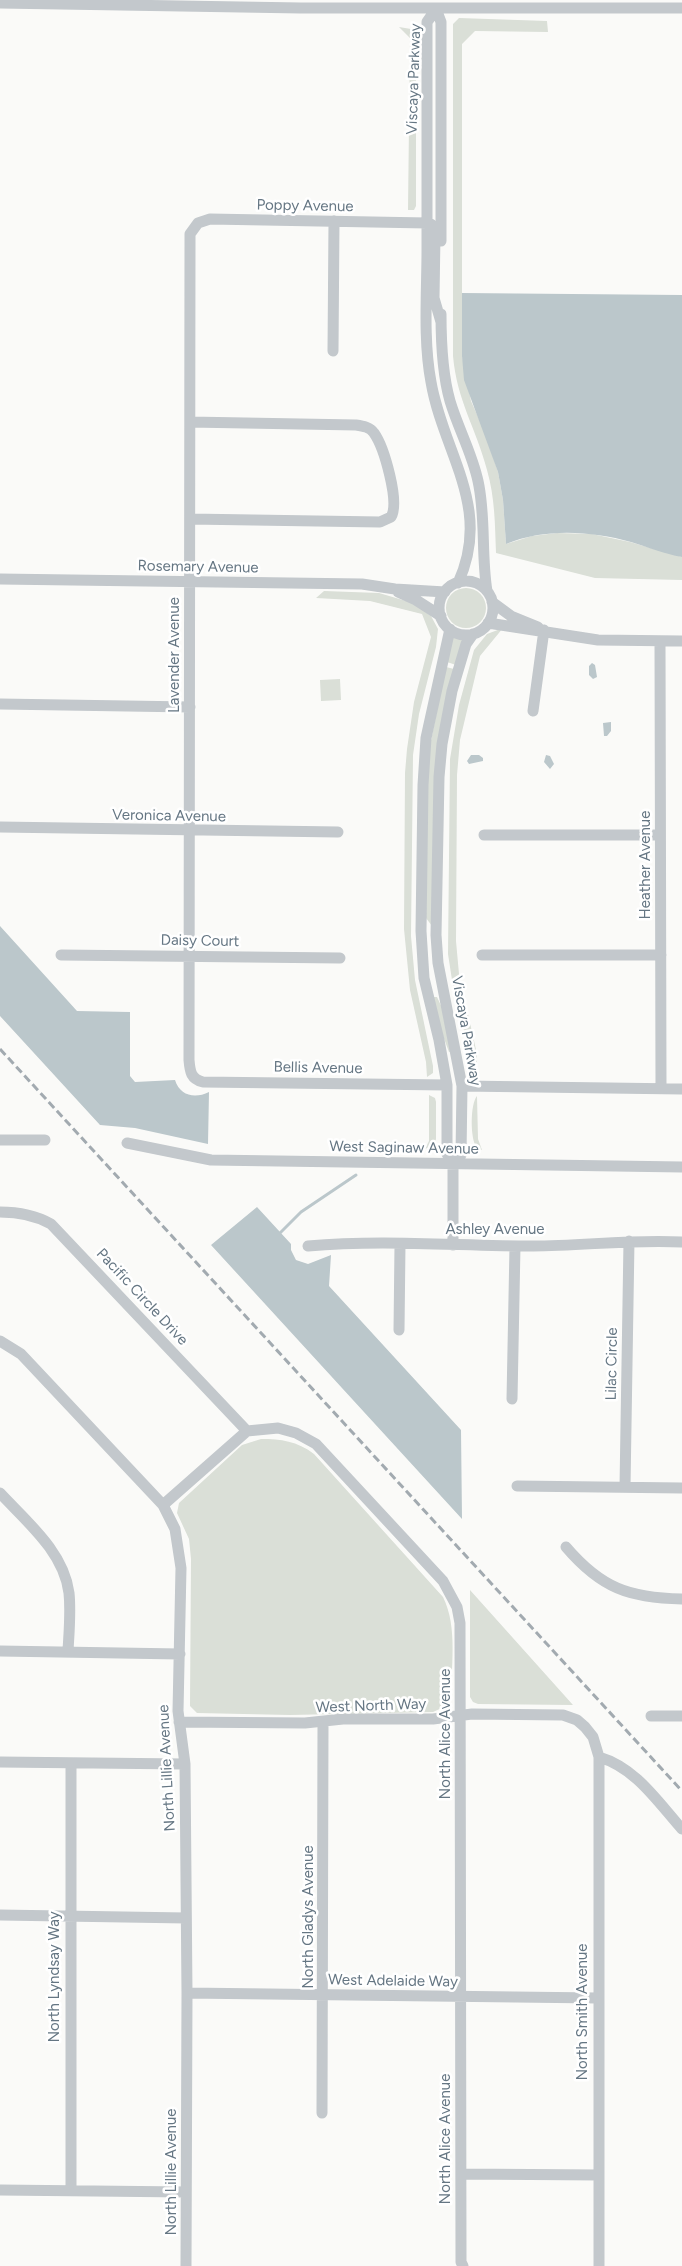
<!DOCTYPE html>
<html>
<head>
<meta charset="utf-8">
<style>
  body { margin:0 }
  canvas { display:block; background:#fafaf8 }
</style>
</head>
<body>
<canvas width="682" height="2266"></canvas>
<script>
const context = document.querySelector('canvas').getContext('2d');
context.lineJoin = 'round';
function fillPath(path, color) {
  context.fillStyle = color;
  context.fill(path, 'evenodd');
}
function trace(path, color, width, dash) {
  context.strokeStyle = color;
  context.lineWidth = width;
  context.lineCap = dash ? 'butt' : 'round';
  context.setLineDash(dash || []);
  context.stroke(path);
}
function label(font, color, halo, rows, align = 'center') {
  context.font = font + ' Figtree,sans-serif';
  context.lineWidth = 5;
  context.setLineDash([]);
  context.textBaseline = 'middle';
  context.strokeStyle = halo;
  context.fillStyle = color;
  for (const [text, x, y, turn = 0] of rows) {
    context.save();
    context.translate(x, y);
    context.rotate((+turn || 0) * Math.PI / 180);
    context.textAlign = isNaN(turn) ? turn : align;
    if (halo) context.strokeText(text, 0, 0);
    context.fillText(text, 0, 0);
    context.restore();
  }
}
fillPath(new Path2D(`
  M459 18 547 21 548 32 475 31 462 44V356L471 401 486 435 498 472 503 500 506 544 532 536 557 533 592 534 630 542 682 557V580L595 578 496 553C495 525 495 498 487 470 476 428 457 401 453 356V24Z
  M399 27 411 29 416 37V206L414 210H408L410 38Z
  M446 608a20 20 0 1 1 40 0a20 20 0 1 1-40 0Z
  M324 591 379 593 413 603 431 616 438 629 436 647 419 714 413 755 411 936 415 980 433 1066V1073L427 1077 426 1062 410 990 404 929 405 773 407 749 414 702 431 637 422 614 370 601 316 598Z
  M503 628 480 656 460 740 457 775 456 941 459 974 477 1054V1077L472 1075 468 1048 452 980 448 954 450 759 459 705 474 650 487 634Z
  M452 637 464 640 456 665 447 662Z
  M446 667 454 669 446 699 432 926 426 918 428 755Z
  M340 679 341 700 321 701 320 680Z
  M433 997H437L444 1012 454 1051 449 1052 440 1028Z
  M429 1095 435 1098 436 1102V1139L434 1145 425 1149 429 1141Z
  M477 1096 478 1139 482 1150 477 1148C470 1140 470 1104 477 1096Z
  M261 1439C281 1439 297 1441 314 1454L443 1597C458 1627 451 1667 451 1700L444 1707 433 1712 290 1715 197 1713 190 1706 191 1559 189 1539 177 1513 179 1503 242 1445Z
  M470 1590 573 1705 478 1704 473 1702 470 1697Z`), '#dadfd7');
fillPath(new Path2D(`
  M462 293 682 295V557C664 554 648 547 631 542 590 531 546 528 506 544L503 500 498 472 464 380 462 356Z
  M592 663 595 665 597 677 593 679 589 675V666Z
  M611 722V731L607 736H604L603 723Z
  M471 755H479L483 758V761L469 764 467 761Z
  M546 755 550 756 554 764 550 769 544 762Z
  M0 926 77 1011 130 1012V1076L135 1082 175 1080C180 1096 195 1099 209 1092L208 1144 135 1128 100 1125 0 1016Z
  M257 1207 291 1244V1250L296 1260 308 1264 331 1255 329 1286 461 1430 462 1519 211 1245Z`), '#bbc7cb');
trace(new Path2D(`
  M278 1235 301 1212 356 1175`), '#bbc7cb', 3);
trace(new Path2D(`
  M0 3 301 8H682
  M436 9 441 22V241
  M436 9 427 22C427 98 427 174 427 250 427 293 423 339 431 382 443 453 493 507 458 583
  M441 314C441 343 442 373 450 401 458 428 472 453 478 481 486 517 481 554 487 591
  M441 322 434 298 435 235 431 224 427 223 210 219 198 223 190 234 189 1060C190 1072 191 1079 203 1082L447 1085
  M333 351 334 221
  M190 422 356 425C363 426 370 427 374 433 384 447 400 502 391 517L380 522 190 519
  M0 579 362 584 395 589 445 592
  M439 608a27 27 0 1 1 54 0a27 27 0 1 1-54 0Z
  M398 592 416 600 441 616
  M492 602 511 616 538 627
  M488 623 598 640 682 641
  M450 629 426 738 423 785 421 931 424 978 439 1040 447 1085V1154L453 1164
  M660 641 661 1088
  M0 704 190 707
  M533 711 544 630
  M0 827 338 832
  M484 835H660
  M61 955 340 958
  M482 955H661
  M462 1086 682 1089
  M0 1140H45
  M127 1143 211 1160 682 1167
  M453 1164 461 1155 462 1086 438 963 436 935 439 777 442 744 452 691 466 644 473 634
  M0 1212C19 1212 35 1215 51 1224L247 1431
  M453 1245V1164
  M308 1246C382 1239 459 1246 533 1246 583 1246 632 1239 682 1242
  M399 1330 400 1245
  M0 1341 21 1354 163 1505 175 1529 181 1568 178 1711 185 1764 187 1993 186 2266
  M512 1399 515 1246
  M517 1486 682 1488
  M625 1487 629 1241
  M0 1493C27 1522 64 1552 69 1593 71 1612 69 1632 68 1651
  M163 1505 247 1431 278 1428 296 1433 316 1444 443 1581 457 1607 460 1623 461 2262 463 2266
  M566 1547C601 1588 629 1598 682 1599
  M0 1651 180 1654
  M651 1716H682
  M179 1722 305 1723 343 1719H433L472 1714 563 1715 577 1720 585 1727 593 1737 599 1757V2266
  M599 1757C636 1768 657 1801 682 1829
  M0 1762 185 1764
  M71 1764V2190
  M0 1915 186 1918
  M187 1993 597 1998
  M322 2113 323 1722
  M461 2174 599 2175
  M0 2190 186 2192`), '#c3c8cc', 11);
trace(new Path2D(`
  M0 1049 682 1791`), '#a2aab0', 3, [8, 4]);
label('15px', '#657683', '#fff', [
  ["Viscaya Parkway",414,79,-88],
  ["Poppy Avenue",305,206,1],
  ["Rosemary Avenue",198,567,1],
  ["Lavender Avenue",175,655,-90],
  ["Veronica Avenue",169,816,1],
  ["Heather Avenue",646,865,-90],
  ["Daisy Court",200,941,1],
  ["Viscaya Parkway",466,1031,80],
  ["Bellis Avenue",318,1068,1],
  ["West Saginaw Avenue",404,1148,1],
  ["Ashley Avenue",495,1230],
  ["Pacific Circle Drive",142,1297,47],
  ["Lilac Circle",612,1364,-89],
  ["West North Way",371,1706,-2],
  ["North Alice Avenue",446,1734,-90],
  ["North Lillie Avenue",167,1768,-93],
  ["North Gladys Avenue",309,1917,-90],
  ["North Lyndsay Way",55,1977,-90],
  ["West Adelaide Way",393,1981,1],
  ["North Smith Avenue",583,2012,-90],
  ["North Alice Avenue",446,2139,-90],
  ["North Lillie Avenue",172,2172,-90]
]);
</script>
</body>
</html>
